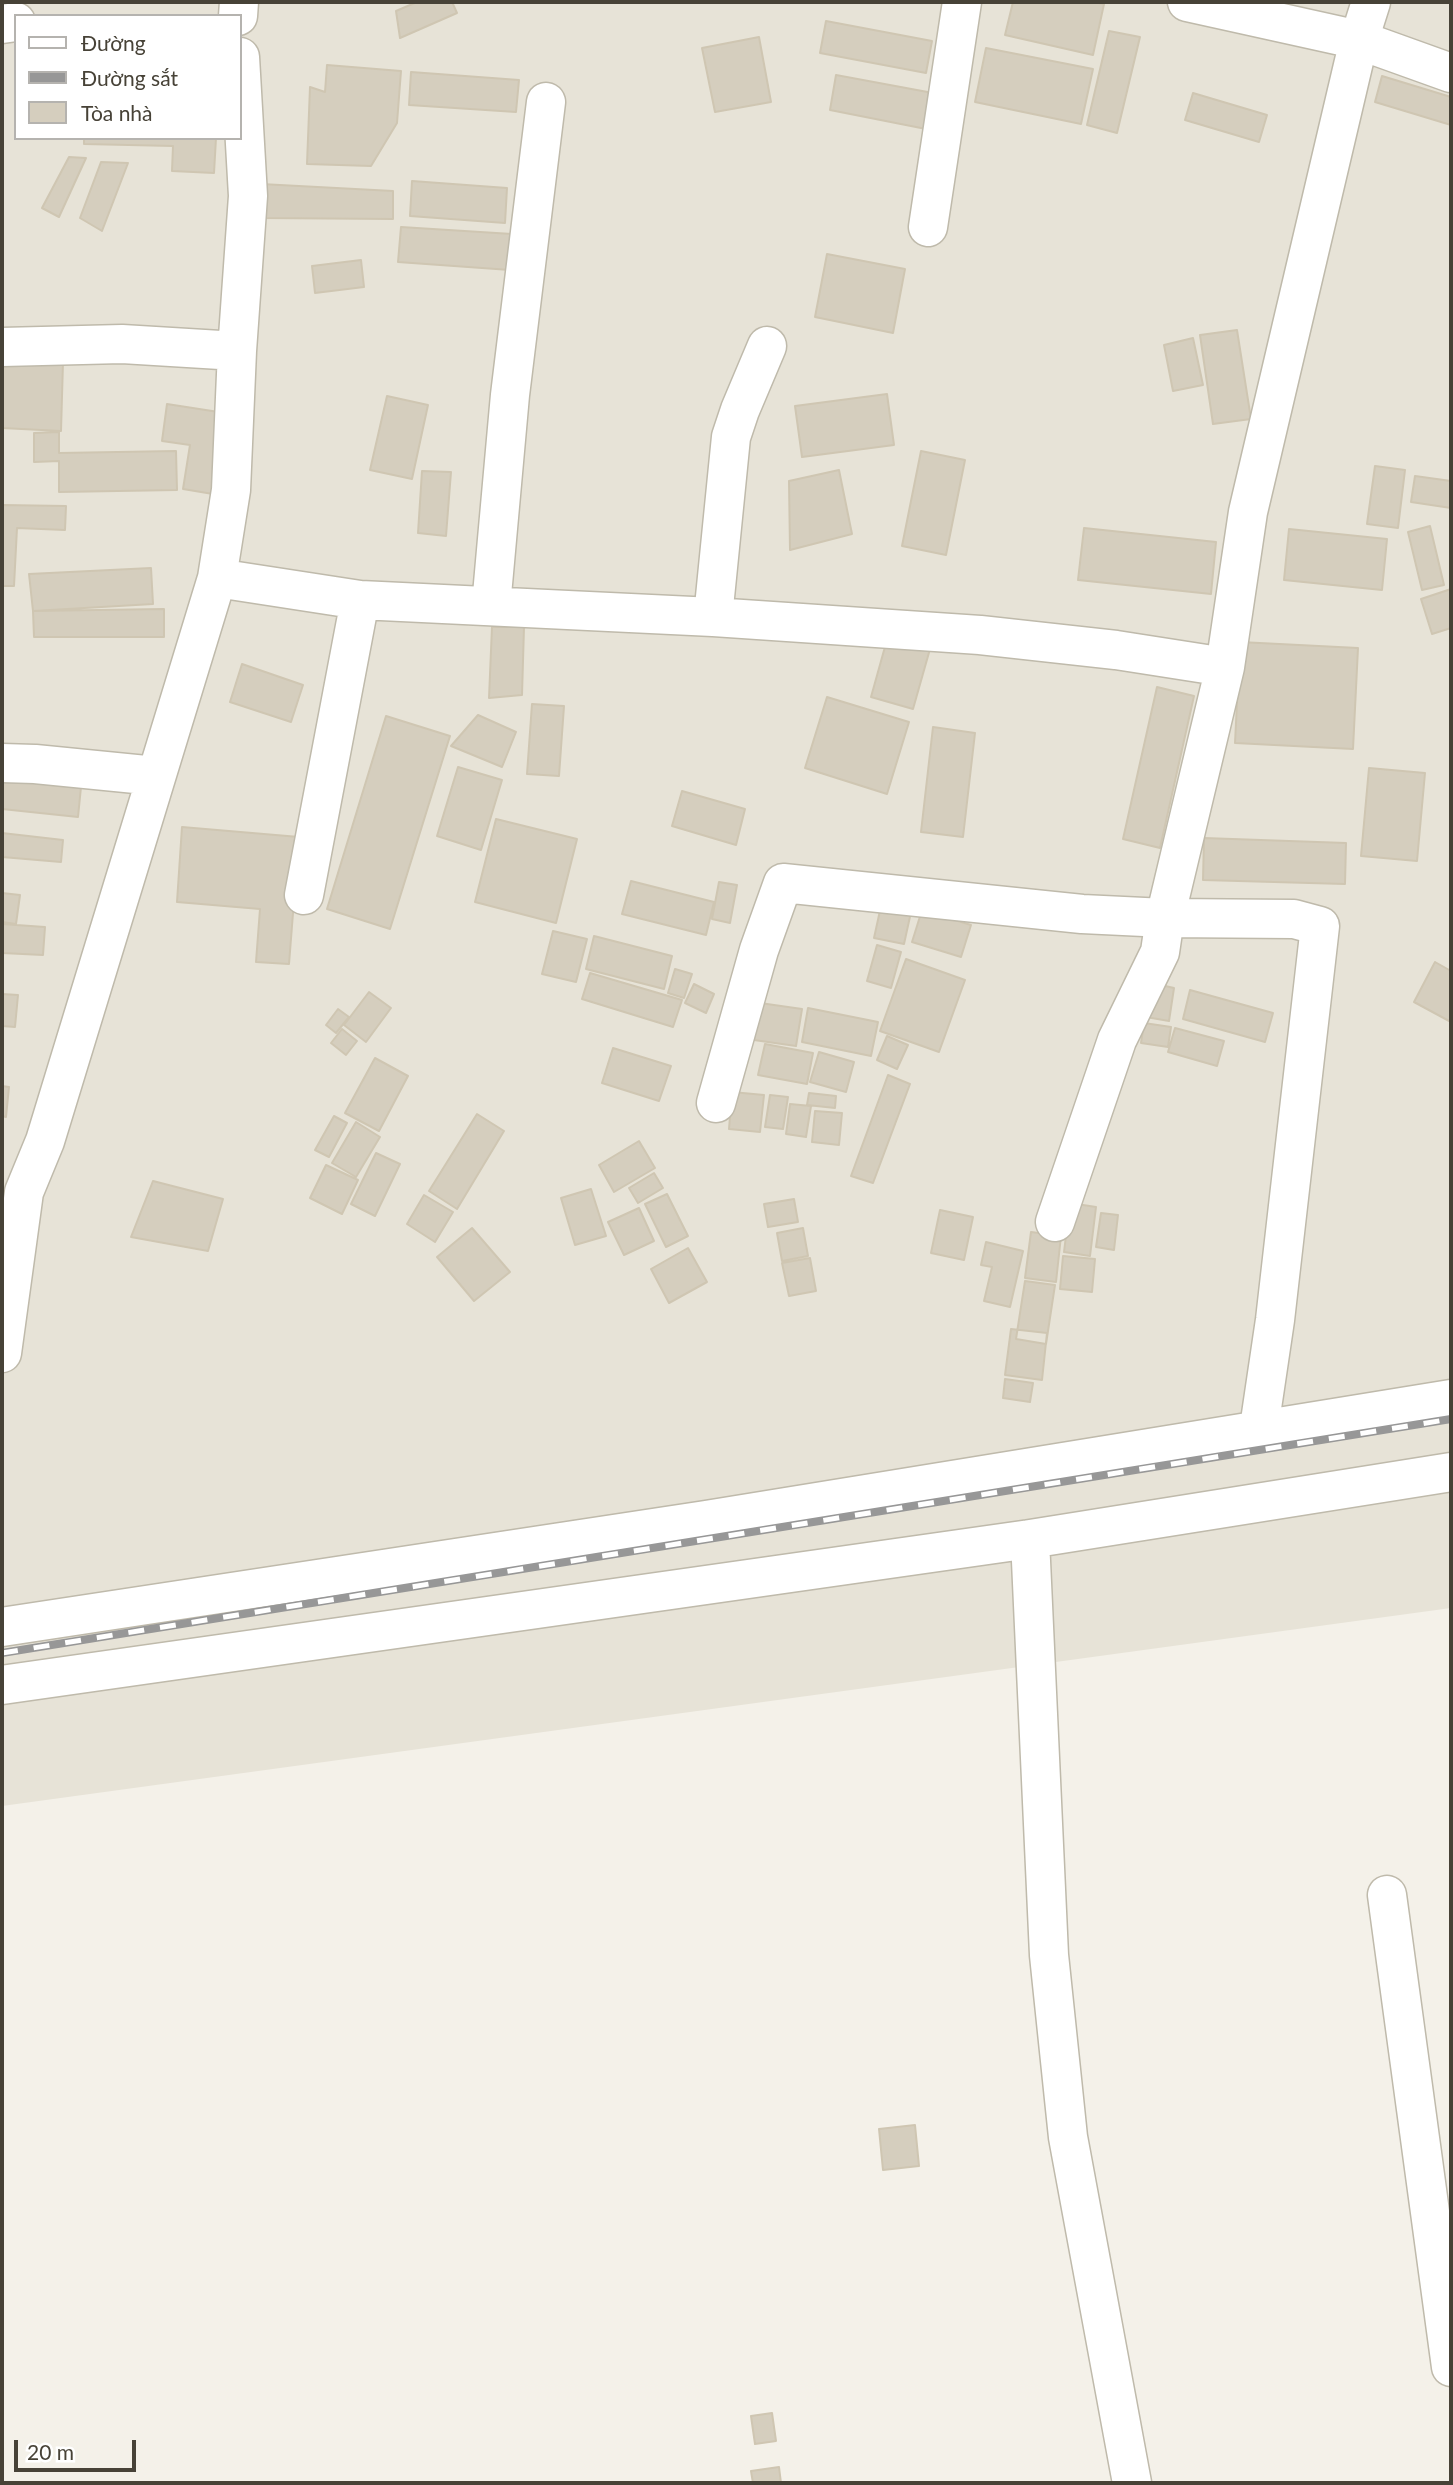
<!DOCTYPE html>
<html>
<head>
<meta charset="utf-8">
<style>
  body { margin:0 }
  #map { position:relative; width:1453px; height:2485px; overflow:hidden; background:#f4f1e9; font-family:Lato,sans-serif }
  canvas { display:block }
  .frame { position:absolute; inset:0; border:4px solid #474237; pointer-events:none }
  .legend { position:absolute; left:14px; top:14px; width:228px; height:126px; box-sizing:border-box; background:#fff; border:2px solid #b5b3af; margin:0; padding:9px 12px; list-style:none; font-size:21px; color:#474237 }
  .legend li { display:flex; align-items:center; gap:14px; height:35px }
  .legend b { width:35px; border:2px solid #b5b3af }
  .scale { position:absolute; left:14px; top:2440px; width:122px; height:32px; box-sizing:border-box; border:4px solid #474237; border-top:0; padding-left:9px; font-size:21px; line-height:24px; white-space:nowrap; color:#474237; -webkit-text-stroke:5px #fff; paint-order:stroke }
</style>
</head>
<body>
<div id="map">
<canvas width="1453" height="2485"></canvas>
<div class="frame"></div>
<ul class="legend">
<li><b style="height:9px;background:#fff"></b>Đường</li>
<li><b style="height:9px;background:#979797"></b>Đường sắt</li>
<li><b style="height:19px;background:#d5cebe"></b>Tòa nhà</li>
</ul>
<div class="scale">20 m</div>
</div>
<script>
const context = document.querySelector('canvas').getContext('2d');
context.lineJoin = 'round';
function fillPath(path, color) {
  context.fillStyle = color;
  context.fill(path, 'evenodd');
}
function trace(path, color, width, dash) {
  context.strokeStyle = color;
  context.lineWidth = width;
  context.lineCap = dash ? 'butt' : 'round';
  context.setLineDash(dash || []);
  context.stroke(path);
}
fillPath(new Path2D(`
  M2 2H1451V1608L2 1806ZM16 16H240V138H16Z`), '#e7e3d7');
const building = new Path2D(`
  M417 2H452L457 13 400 38 396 11Z
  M1013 2H1093L1104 4 1093 55 1005 35Z
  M826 21 932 41 926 73 820 53Z
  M1109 31 1140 37 1117 133 1087 125Z
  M759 37 771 102 715 112 702 48Z
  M986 48 1093 69 1081 124 975 102Z
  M327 65 401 71 397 123 371 166 307 164 310 87 325 92Z
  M411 72 519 80 516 112 409 105Z
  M836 75 933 93 926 129 830 110Z
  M1382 76 1451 97V125L1375 102Z
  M1193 93 1267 115 1259 142 1185 120Z
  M84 138H216L214 173 172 171 173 146 84 144Z
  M69 157 86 158 59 217 42 208Z
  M101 162 128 163 102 231 80 218Z
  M412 181 507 188 505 223 410 216Z
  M261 184 393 191V219L260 218Z
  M401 227 512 234 510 270 398 262Z
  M827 254 905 269 893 333 815 317Z
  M361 260 364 287 315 293 312 266Z
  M1237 330 1251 419 1213 424 1200 335Z
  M1193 338 1203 385 1173 391 1164 345Z
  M2 361 63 362 61 431 2 428Z
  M887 394 894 445 802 457 795 406Z
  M387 396 428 405 412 479 370 470Z
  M167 404 225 413 213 494 183 489 190 445 162 441Z
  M59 432V453L176 451 177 490 59 492V461L34 462V433Z
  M921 451 965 460 946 555 902 546Z
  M1375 466 1405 470 1398 528 1367 524Z
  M839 470 852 534 790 550 789 481Z
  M422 471 451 472 446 536 418 533Z
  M1415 476 1451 481V508L1411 502Z
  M2 505 66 506 65 530 17 528 14 586H2Z
  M1430 526 1444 585 1422 590 1408 532Z
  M1084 528 1216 542 1211 594 1078 580Z
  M1289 529 1387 539 1382 590 1284 580Z
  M151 568 153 604 33 611 29 574Z
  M1451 589V628L1432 634 1421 599Z
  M164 609V637H34L33 611Z
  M492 627H524L522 695 489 698Z
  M888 636 930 649 913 709 871 697Z
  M1240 642 1358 648 1353 749 1235 743Z
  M242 664 303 685 291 722 230 702Z
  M1157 687 1194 696 1160 848 1123 839Z
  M827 697 909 722 887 794 805 768Z
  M532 704 564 706 559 776 527 774Z
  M478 715 516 732 502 767 451 746Z
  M386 716 450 736 390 929 327 909Z
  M933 727 975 733 963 837 921 832Z
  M458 767 502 780 481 850 437 836Z
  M1369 768 1425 773 1417 861 1361 856Z
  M2 769 82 777 78 817 2 809Z
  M682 791 745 809 736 845 672 826Z
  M496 819 577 839 556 923 475 902Z
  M182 827 299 837 289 964 256 962 260 909 177 902Z
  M2 833 63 840 61 862 2 857Z
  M1204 838 1346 843 1345 884 1203 880Z
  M631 881 714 902 706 935 622 914Z
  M719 882 737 885 730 923 712 919Z
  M2 893 20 895 16 924 2 922Z
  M881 906 911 912 904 944 874 938Z
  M922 910 971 925 961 957 912 942Z
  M2 924 45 927 43 955 2 953Z
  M553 931 587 939 576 982 542 974Z
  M594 936 672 956 664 989 586 969Z
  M877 945 901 952 891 988 867 981Z
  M906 959 965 980 939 1052 880 1031Z
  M1435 962 1451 971V1022L1414 1002Z
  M675 969 692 974 684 998 668 993Z
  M590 973 682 1000 673 1027 582 999Z
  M1152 983 1174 988 1169 1021 1146 1017Z
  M694 984 714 994 706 1013 685 1003Z
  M1190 990 1273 1013 1265 1042 1183 1019Z
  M369 992 391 1008 366 1042 344 1025Z
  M2 994 18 995 15 1027 2 1026Z
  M760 1003 802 1009 796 1046 754 1040Z
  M808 1008 878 1022 871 1056 802 1042Z
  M338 1009 349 1017 336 1033 326 1025Z
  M1144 1023 1171 1027 1168 1047 1141 1043Z
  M1175 1028 1224 1041 1217 1066 1168 1052Z
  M342 1029 357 1041 346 1055 331 1043Z
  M887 1036 908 1045 897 1069 877 1060Z
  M765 1044 813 1053 807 1084 758 1075Z
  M613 1048 671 1066 659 1101 602 1083Z
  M819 1052 854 1062 846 1092 810 1082Z
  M375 1058 408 1076 379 1131 345 1113Z
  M888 1075 910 1084 873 1183 851 1176Z
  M2 1086 9 1087 6 1117 2 1116Z
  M732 1092 764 1095 760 1132 729 1129Z
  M809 1093 836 1096 835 1108 807 1105Z
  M770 1095 788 1097 783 1129 765 1127Z
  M790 1104 811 1106 806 1137 786 1134Z
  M815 1111 842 1113 839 1145 812 1142Z
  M477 1114 504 1131 457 1209 429 1191Z
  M334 1116 347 1123 329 1157 315 1150Z
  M356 1122 380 1137 356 1177 332 1163Z
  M639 1141 655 1168 614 1192 599 1165Z
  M376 1153 400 1164 375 1216 351 1204Z
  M326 1165 358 1180 342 1214 310 1198Z
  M654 1173 663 1188 638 1203 629 1188Z
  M153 1181 223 1199 208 1251 131 1237Z
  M591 1189 606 1236 575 1245 561 1198Z
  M667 1194 688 1236 666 1247 645 1204Z
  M424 1195 453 1212 435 1242 407 1224Z
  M794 1199 798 1222 768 1227 764 1204Z
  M1070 1203 1096 1207 1090 1256 1064 1252Z
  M639 1208 654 1241 624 1255 608 1222Z
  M940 1210 973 1217 964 1260 931 1253Z
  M1101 1213 1118 1215 1114 1250 1096 1247Z
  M472 1228 510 1272 474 1301 437 1257Z
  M803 1228 808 1256 782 1261 777 1233Z
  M1031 1232 1061 1236 1056 1282 1025 1278Z
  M986 1242 1023 1251 1010 1307 984 1301 992 1267 981 1265Z
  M688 1248 707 1282 669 1303 651 1269Z
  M1063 1256 1095 1259 1092 1292 1060 1289Z
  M810 1258 816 1291 789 1296 782 1263Z
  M1025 1281 1055 1285 1046 1344 1016 1339Z
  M1011 1329 1047 1333 1042 1380 1005 1375Z
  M1005 1379 1033 1383 1030 1402 1003 1398Z
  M915 2125 919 2166 883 2170 879 2129Z
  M772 2413 776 2441 755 2444 751 2416Z
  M779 2467 781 2483H753L751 2471Z`);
fillPath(building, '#d5cebe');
trace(building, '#cfc6b2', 2);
const minor = new Path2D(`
  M1187 2 1359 40 1451 73
  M238 16 239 2
  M2 24 16 22
  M928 227 962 2
  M2 347 122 344 237 351
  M217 578 360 600 713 617 980 635 1116 650 1225 667
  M491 606 510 395 546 102
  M713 617 731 437 740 410 767 346
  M2 763 35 764 156 776
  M304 895 360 600
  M716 1103 759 950 783 883 1082 914 1165 918 1225 667 1248 512 1359 40 1371 2
  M1055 1222 1117 1040 1160 952 1165 918 1294 919 1320 926 1275 1320 1259 1428
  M2 1353 24 1192 45 1141 217 578 231 490 237 351 248 196 240 57
  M1030 1539 1049 1955 1068 2137 1132 2483
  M2 1627 706 1520 1451 1399
  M2 1685 1030 1539 1451 1472
  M1387 1895 1451 2367`);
trace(minor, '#bfbaab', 41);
trace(minor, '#fff', 38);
const rail = new Path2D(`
  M2 1653 1451 1419`);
trace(rail, '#979797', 8);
trace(rail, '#fff', 5, [16]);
</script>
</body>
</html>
